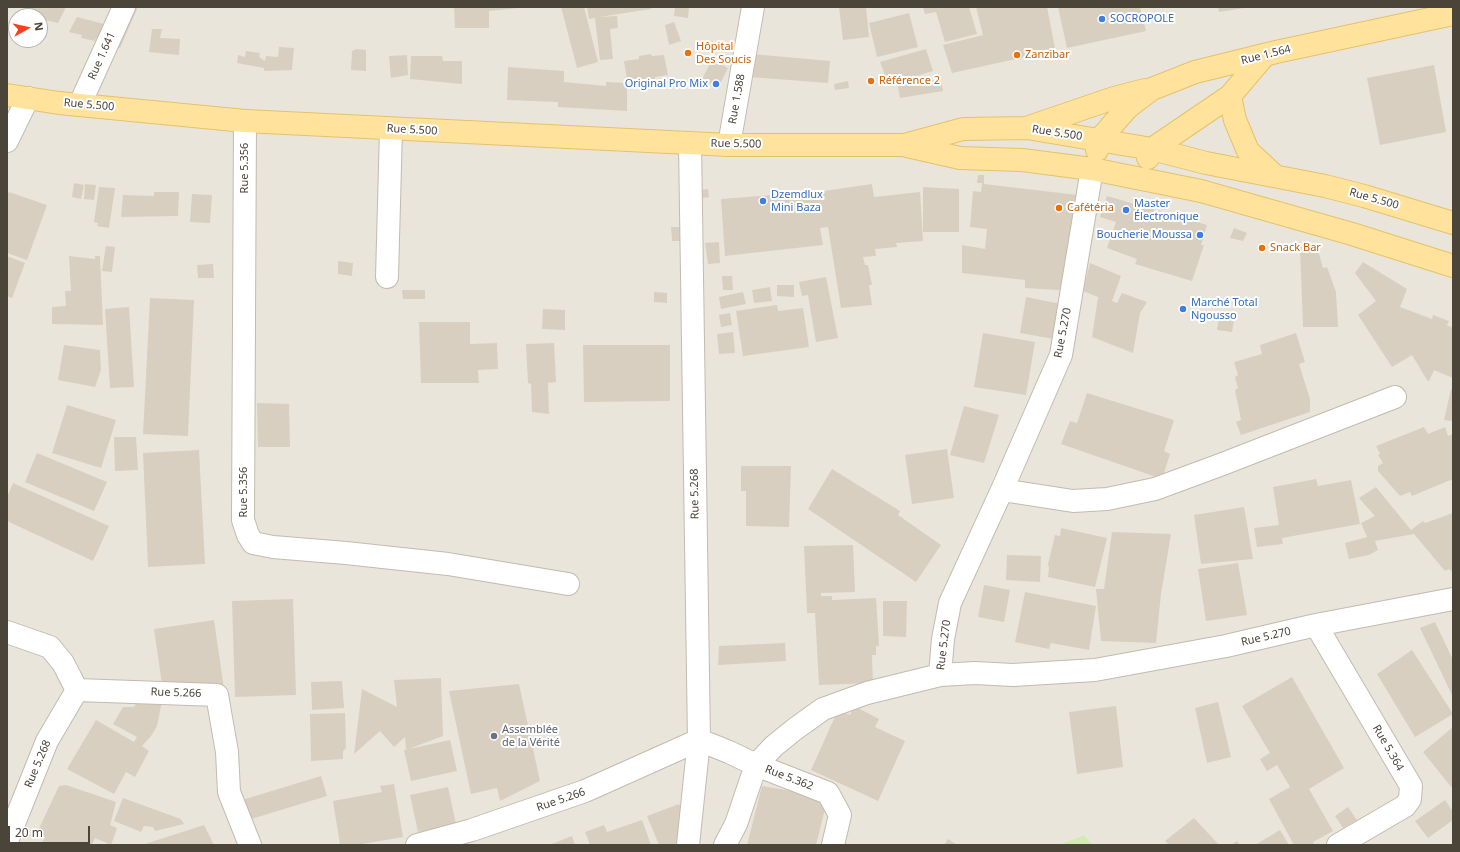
<!DOCTYPE html>
<html>
<head>
<meta charset="utf-8">
<style>
  body { margin:0 }
  #map { position:relative; width:1460px; height:852px; overflow:hidden; background:#f6f3ec; font-family:"Noto Sans",sans-serif }
  canvas { display:block }
  .frame { position:absolute; inset:0; border:8px solid #4b4439; pointer-events:none }
  .north { position:absolute; left:8px; top:8px; width:40px; height:40px; box-sizing:border-box; background:#fff; border:1px solid #b7b4b0; border-radius:50%; rotate:82deg; font-size:11px; font-weight:700; line-height:16px; text-align:center; color:#4b4439 }
  .north::after { content:''; display:block; margin:auto; width:14px; height:18px; background:#fc3f1d; clip-path:polygon(50% 0,100% 100%,50% 72%,0 100%) }
  .scale { position:absolute; left:8px; top:826px; width:82px; height:18px; box-sizing:border-box; border:2px solid #4b4439; border-top:0; padding-left:5px; font-size:12px; line-height:14px; white-space:nowrap; color:#4b4439; -webkit-text-stroke:3px #fff; paint-order:stroke }
</style>
</head>
<body>
<div id="map">
<canvas width="1460" height="852"></canvas>
<div class="frame"></div>
<div class="north">N</div>
<div class="scale">20 m</div>
</div>
<script>
const context = document.querySelector('canvas').getContext('2d');
context.lineJoin = 'round';
function fillPath(path, color) {
  context.fillStyle = color;
  context.fill(path, 'evenodd');
}
function trace(path, color, width, dash) {
  context.strokeStyle = color;
  context.lineWidth = width;
  context.lineCap = dash ? 'butt' : 'round';
  context.setLineDash(dash || []);
  context.stroke(path);
}
function label(font, color, halo, rows, align = 'center') {
  context.font = font + ' "Noto Sans",sans-serif';
  context.lineWidth = 4;
  context.setLineDash([]);
  context.textBaseline = 'middle';
  context.strokeStyle = halo;
  context.fillStyle = color;
  for (const [text, x, y, turn = 0] of rows) {
    context.save();
    context.translate(x, y);
    context.rotate((+turn || 0) * Math.PI / 180);
    context.textAlign = isNaN(turn) ? turn : align;
    if (halo) context.strokeText(text, 0, 0);
    context.fillText(text, 0, 0);
    context.restore();
  }
}
fillPath(new Path2D(`
  M7 7H1453V845H1093L1084 835 1058 845H7ZM16 16H40V40H16Z`), '#eae5da');
fillPath(new Path2D(`
  M1084 835 1093 845H1058Z`), '#d2eab5');
fillPath(new Path2D(`
  M25 7H66L58 23 40 19V16L23 15Z
  M117 7H138L120 48 96 38 95 41 81 38 82 35 69 32 77 17 108 25Z
  M454 7H518V8L489 11V28H455Z
  M561 7H584L598 62 577 68Z
  M587 7H651V9L599 17 617 16 618 28 610 29 613 59 600 60 595 18 589 19Z
  M675 7H689L688 18 674 16Z
  M839 7H866L869 37 843 40Z
  M923 7H969L977 34 945 42 936 12 925 14Z
  M976 7H1047L1055 48 1039 51V54L952 73 943 45 983 35Z
  M1058 7H1140L1146 31 1067 48Z
  M1218 7H1244V8L1219 12Z
  M909 13 918 47 877 57 869 23Z
  M674 22 681 41 669 45 665 25Z
  M152 29H162L160 38 180 39 179 55 149 52Z
  M279 47 294 48 292 70 264 71V68L237 63 238 55 245 57 246 51 260 53 259 57 265 61 266 56 278 57Z
  M356 49 366 50V71L351 70 352 51Z
  M926 49 933 71 889 85 880 62Z
  M651 54 652 56 664 55 668 75 655 77V79L641 81V78L627 80 624 61 639 59V56Z
  M752 54 830 61 828 83 750 77Z
  M407 55 408 75 391 78 389 56Z
  M411 56H442L443 61H462V84L410 79Z
  M712 60 728 68 718 88 702 79Z
  M1434 65 1446 132 1380 145 1367 78Z
  M508 67 564 71V82L606 86V82L627 83V111L558 107V102L507 100Z
  M941 79 943 91 900 98 898 86Z
  M848 81 849 88 835 90 834 84Z
  M978 175H984V184L1086 196 1073 291 1025 288V280L962 273V245L985 249 987 229 970 227 973 191 981 192 982 183H977Z
  M74 183 84 185 81 199 72 197Z
  M85 184 96 185 94 200 84 199Z
  M872 184 874 197 920 192 923 241 896 243 897 247 875 249 876 256 863 257 865 265H868L872 285H869L872 305 841 308 828 227 820 228 823 245 725 256 721 199 824 191Z
  M99 187 115 188 109 228 97 226 98 223 94 222Z
  M923 187 959 189V232H923Z
  M708 189 709 197 703 198 702 190Z
  M9 192 47 205 27 260 7 253V194Z
  M154 192H179L178 216 121 217 123 195 154 196Z
  M192 194 212 195 210 223 190 222Z
  M1107 196 1207 225 1201 245H1204L1192 281 1135 264 1137 259 1107 248 1116 222 1100 217Z
  M671 227H680V241H672Z
  M1234 228 1247 233 1243 241 1230 238Z
  M719 242 720 263 708 264 705 243Z
  M106 246 115 247 112 272 102 271Z
  M1300 247H1317L1323 268 1327 267 1336 292 1338 327H1303Z
  M7 256 25 263 12 298 7 296Z
  M69 256 95 259V256H100L103 325 52 324V307L66 306 65 291H71Z
  M338 261 353 263 352 276 338 274Z
  M1363 262 1407 289 1400 307 1432 319 1433 315 1449 321 1447 325 1453 328V378L1434 370 1429 381 1427 380 1412 355 1392 367 1358 315 1376 301 1355 273Z
  M1090 263 1121 276 1112 301 1117 303 1122 293 1147 302 1140 313 1133 353 1092 337 1098 297 1083 291Z
  M213 264 214 278H198L197 265Z
  M722 276H732L733 290H723Z
  M826 277 838 338 816 342 808 295 802 296 799 282Z
  M777 285H794V297L777 296Z
  M770 287 772 301 754 303 752 290Z
  M402 290H425V299H403Z
  M654 292 667 293V303L654 302Z
  M743 292 746 304 721 309 719 297Z
  M1026 297 1061 304 1054 339 1020 333Z
  M150 298 194 300 188 436 143 434Z
  M777 305 778 311 803 308 809 347 743 356 736 311Z
  M129 307 134 387 110 388 105 309Z
  M543 309 565 310V330L542 329Z
  M1220 311 1235 312 1232 332 1217 330Z
  M730 313 732 325 721 327 719 315Z
  M419 322H470V344L497 343 498 369 478 370 479 383H421Z
  M733 332 735 353 719 354 717 334Z
  M983 333 1035 342 1026 395 974 387Z
  M1296 333 1305 362 1299 364 1310 399V412L1241 435 1236 422 1241 420 1235 390 1238 388 1235 377 1238 375 1234 362 1262 354 1260 345Z
  M554 343 556 382 548 383 549 414 532 412 531 384 528 383 526 344Z
  M64 345 100 350 101 370 95 387 58 380Z
  M583 345H670V401L584 402Z
  M1451 389H1453V421L1444 420Z
  M1087 393 1174 420 1164 451 1170 454 1162 479 1061 444 1070 421 1077 423Z
  M257 403 289 404 290 447H258Z
  M67 405 116 420 101 468 52 453Z
  M964 406 999 415 984 463 950 455Z
  M1424 427 1428 434 1445 427 1448 436 1453 434V479L1412 496 1410 492 1400 496 1378 471V466L1383 463 1378 455 1380 454 1376 446Z
  M114 437H136L138 470 115 471Z
  M947 449 954 498 912 504 905 455Z
  M199 450 205 564 148 567 143 453Z
  M37 453 107 482 94 511 25 482Z
  M741 466H791L789 527 746 526V491H741Z
  M832 469 900 511 898 515 941 545 916 582 808 509Z
  M1316 479 1318 486 1351 480 1360 524 1282 538 1283 544 1257 547 1254 528 1279 525 1273 487Z
  M13 483 109 526 93 561 7 521V497Z
  M1376 487 1411 530 1423 521 1425 523 1453 513V573L1449 569 1445 571 1414 534 1375 541 1378 550 1369 555 1349 559 1345 543 1367 537 1361 523 1375 516 1359 498Z
  M1244 507 1253 559 1201 564 1194 515Z
  M1061 528 1107 538 1095 587 1048 577 1049 568 1048 564 1055 535 1060 536Z
  M1112 532 1171 534 1161 594 1156 643 1101 641 1096 589H1104Z
  M853 545 855 592 821 593V596H832V600L876 598 879 646H876V655H872L873 683 819 685 815 613H807L804 546Z
  M1007 555 1041 556 1040 582 1006 580Z
  M1238 563 1247 615 1206 621 1198 569Z
  M984 585 1010 590 1004 622 978 617Z
  M1025 592 1096 606 1089 650 1051 643 1049 649 1015 642Z
  M293 599 296 695 235 697 232 601Z
  M883 601H907L906 637 883 636Z
  M214 620 224 689 164 698 154 629Z
  M1435 622 1453 660V695H1452L1420 628Z
  M785 643 786 661 718 665 719 646Z
  M1412 650 1453 714 1415 737 1377 674Z
  M1292 677 1344 768 1309 789 1333 831 1313 842 1314 844 1312 845H1294L1269 799 1290 787 1277 765 1267 771 1260 759 1270 753 1242 706Z
  M441 678 443 736 406 750 405 737 394 747 380 731 354 754 362 689 397 707 394 680Z
  M342 681 344 708 312 710 311 682Z
  M519 684 540 781 500 801 497 788 471 794 449 691Z
  M139 699 162 701 157 726 151 736 142 746 149 751 135 777 126 772 114 794 67 769 96 720 134 742 137 737 113 724 123 707H134Z
  M1218 702 1231 757 1207 763 1195 708Z
  M854 706 879 719 875 727 905 741 878 801 811 770 838 710 850 715Z
  M1116 706 1123 767 1077 774 1069 712Z
  M345 713 346 748 343 751V759L311 761 310 714Z
  M1453 727V789L1423 752Z
  M450 740 457 771 411 781 404 750Z
  M321 776 327 796 248 820 242 800Z
  M394 784 403 837 357 845H340L333 801 382 792 380 786Z
  M66 785 116 802 110 825 117 828 111 845 95 838 92 845H41L45 837 36 835 59 786Z
  M762 786 828 797 816 845H747Z
  M448 787 456 824 418 832 410 795Z
  M123 798 181 819 184 824 155 831 153 827 144 826 141 832 114 821Z
  M1445 800 1453 812V820L1428 838 1415 821Z
  M679 804 695 841 686 845H659L647 816Z
  M1348 807 1357 820 1343 828 1335 816Z
  M1194 818 1219 845H1169L1165 841Z
  M642 820 651 845H590L585 832 604 825 607 832Z
  M204 825 214 845H142Z
  M1280 830 1289 845H1255Z
  M572 836 575 845H549Z
  M948 839 957 845H944Z
  M1237 841 1240 845H1231Z`), '#d8cfc1');
const minor = new Path2D(`
  M80 104 124 7
  M245 121 243 520 248 535 253 543 273 547 346 553 448 564 568 584
  M7 141 28 98
  M729 145 753 7
  M1092 169 1061 355 1002 490 950 603 943 639 940 675 975 673 1013 675 1095 670 1226 646 1316 625 1453 599
  M387 277 391 129
  M1002 490 1073 501 1107 499 1155 489 1220 465 1395 397
  M1316 625 1411 786 1410 799 1405 806 1338 845
  M7 632 50 647 63 663 77 690 217 695 227 752 229 792 250 845
  M7 841 47 741 77 690
  M417 845 472 830 585 791 699 740 729 752 756 765 828 793 840 815 833 845
  M688 845 699 740 690 143
  M725 845 736 824 756 765 774 746 795 729 823 709 867 693 940 675`);
const major = new Path2D(`
  M7 95 59 103 245 121 729 145H904L963 129 1027 128 1152 149 1206 163 1325 186 1364 196 1453 223
  M1230 96 1235 120 1248 151 1275 176
  M1029 127 1114 98 1145 90
  M907 146 960 158 1022 160 1092 169 1201 191 1352 234 1453 266
  M1097 150 1100 139 1127 108 1152 89 1195 72 1276 52 1453 14
  M1148 158 1152 149 1230 96 1264 56`);
trace(minor, '#c2bbae', 24);
trace(major, '#e6c16a', 24);
trace(minor, '#fff', 22);
trace(major, '#ffe39c', 22);
for (const [x, y, r, color] of [
  [1102,19,4,"#3f7fe0"],
  [688,53,4,"#e8710a"],
  [1017,55,4,"#e8710a"],
  [871,81,4,"#e8710a"],
  [716,84,4,"#3f7fe0"],
  [763,201,4,"#3f7fe0"],
  [1059,208,4,"#e8710a"],
  [1126,210,4,"#3f7fe0"],
  [1200,235,4,"#3f7fe0"],
  [1262,248,4,"#e8710a"],
  [1183,309,4,"#3f7fe0"],
  [494,736,4,"#6b7280"]
]) {
  const dot = new Path2D();
  dot.arc(x, y, r, 0, 2 * Math.PI);
  context.fillStyle = color;
  context.fill(dot);
  trace(dot, '#fff', 1.5);
}
label('11px', '#366cbe', '#fff', [
  ["SOCROPOLE",1110,19],
  ["Original Pro Mix",708,84,"right"],
  ["Dzemdlux",771,195],
  ["Mini Baza",771,208],
  ["Master",1134,204],
  ["Électronique",1134,217],
  ["Boucherie Moussa",1192,235,"right"],
  ["Marché Total",1191,303],
  ["Ngousso",1191,316]
], 'left');
label('11px', '#c56008', '#fff', [
  ["Hôpital",696,47],
  ["Des Soucis",696,60],
  ["Zanzibar",1025,55],
  ["Référence 2",879,81],
  ["Cafétéria",1067,208],
  ["Snack Bar",1270,248]
], 'left');
label('11px', '#4b4439', '#fff', [
  ["Rue 1.564",1266,55,-14],
  ["Rue 1.641",102,56,-66],
  ["Rue 1.588",737,99,-80],
  ["Rue 5.500",89,105,5],
  ["Rue 5.500",412,130,3],
  ["Rue 5.500",1057,133,9],
  ["Rue 5.500",736,144,1],
  ["Rue 5.356",245,168,-90],
  ["Rue 5.500",1374,199,16],
  ["Rue 5.270",1063,333,-79],
  ["Rue 5.356",244,492,-90],
  ["Rue 5.268",695,494,-91],
  ["Rue 5.270",1266,637,-13],
  ["Rue 5.270",944,645,-83],
  ["Rue 5.266",176,693,2],
  ["Rue 5.364",1388,748,60],
  ["Rue 5.268",38,764,-67],
  ["Rue 5.362",789,778,21],
  ["Rue 5.266",561,800,-19]
]);
label('11px', '#5b616d', '#fff', [
  ["Assemblée",502,730],
  ["de la Vérité",502,743]
], 'left');
</script>
</body>
</html>
